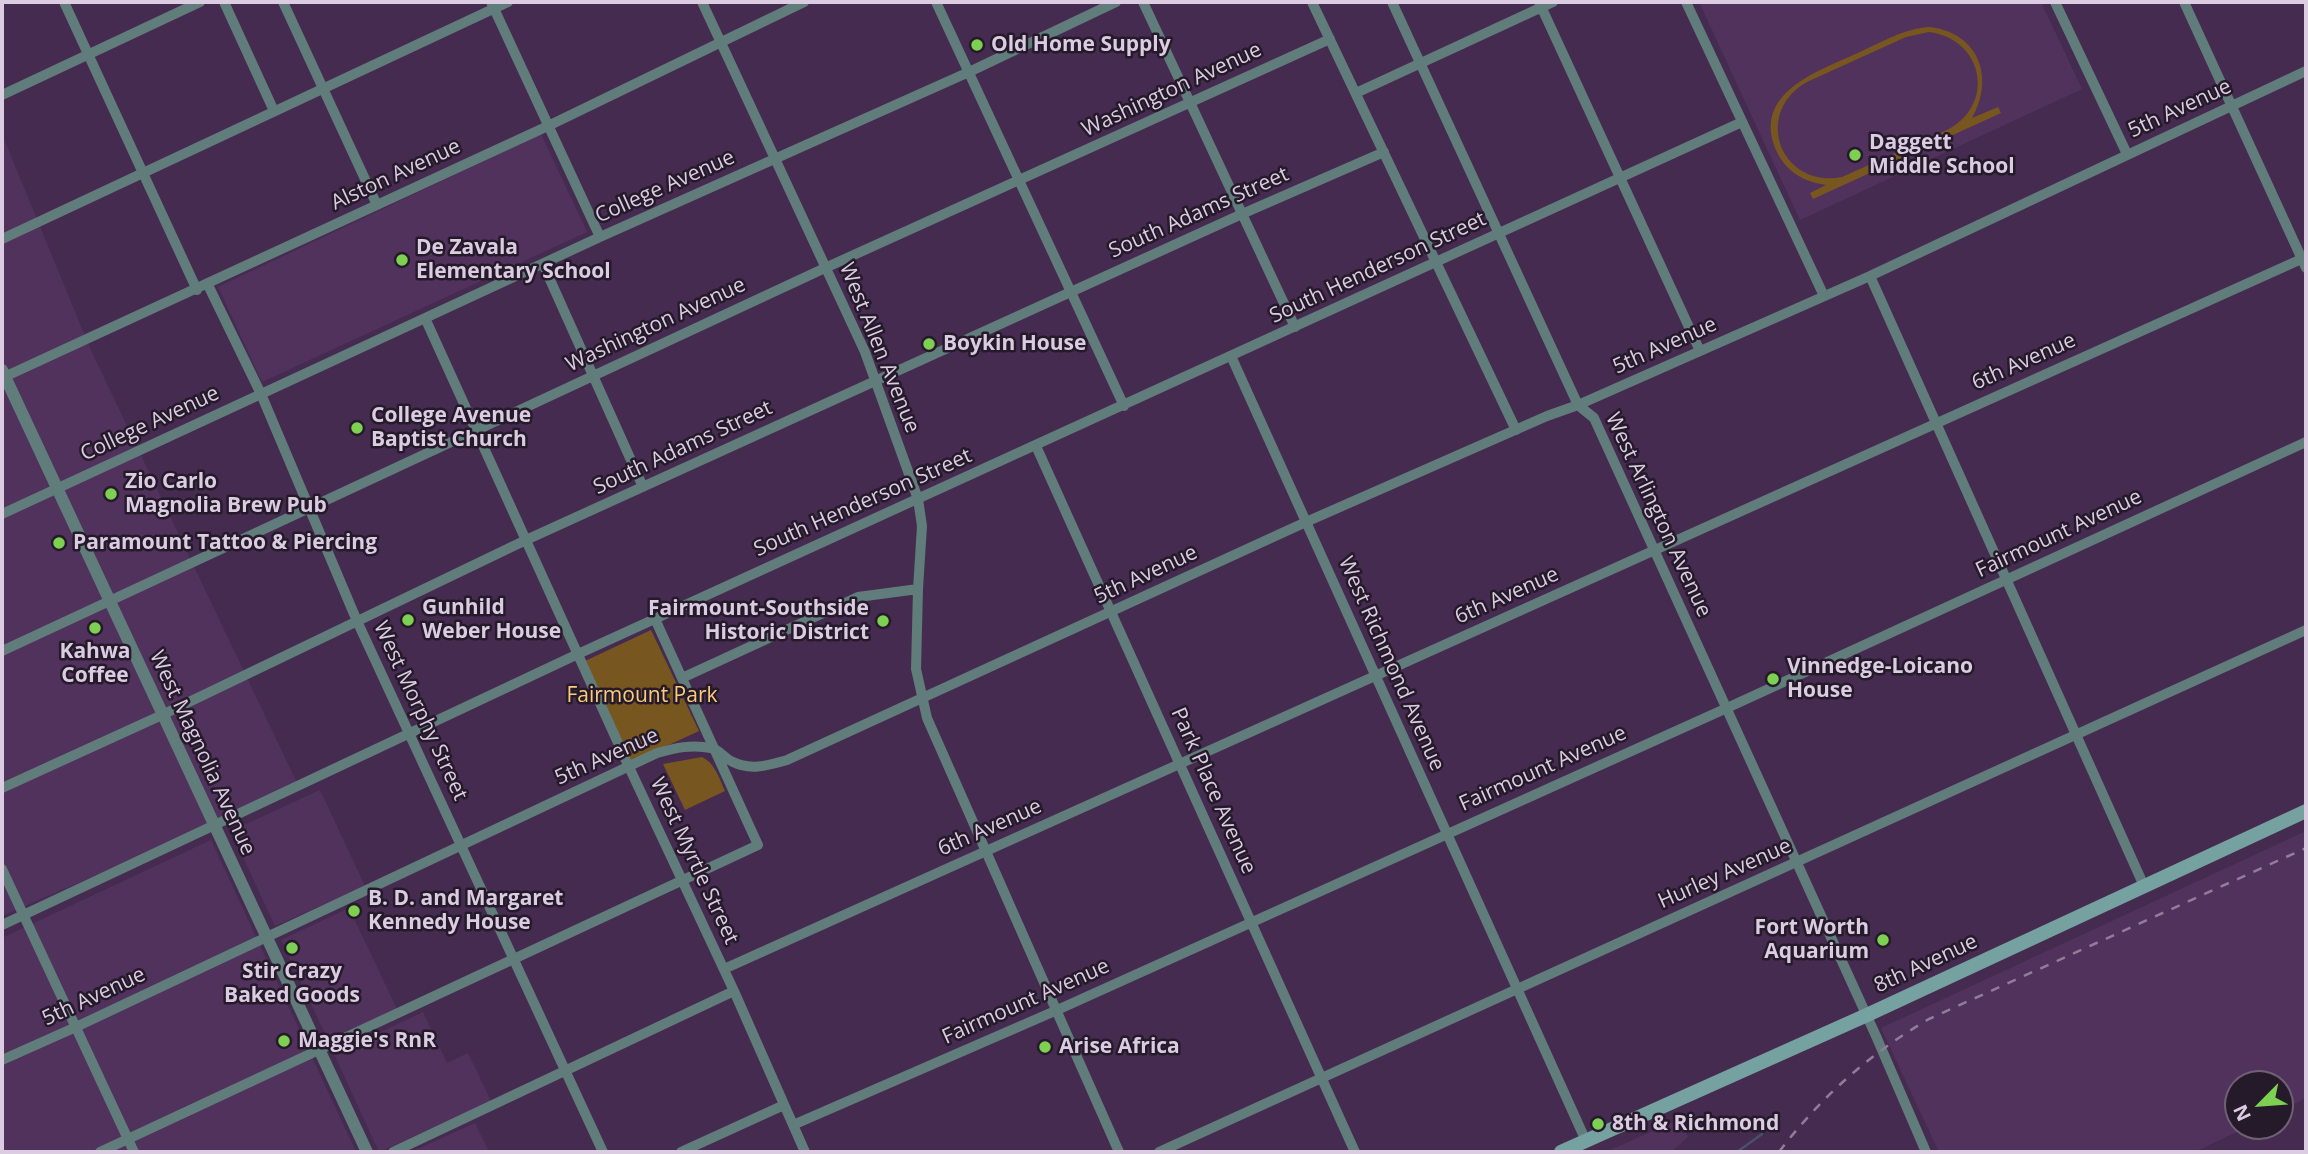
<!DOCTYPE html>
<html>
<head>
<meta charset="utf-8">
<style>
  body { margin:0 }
  #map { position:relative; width:2308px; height:1154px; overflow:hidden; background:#462b50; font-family:"Open Sans",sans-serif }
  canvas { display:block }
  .frame { position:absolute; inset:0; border:4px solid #dccce2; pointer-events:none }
  .north { position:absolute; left:2224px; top:1070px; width:70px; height:70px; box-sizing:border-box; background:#251a2a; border:2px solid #6e6174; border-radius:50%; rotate:245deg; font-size:19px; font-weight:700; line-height:28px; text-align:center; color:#dccce2 }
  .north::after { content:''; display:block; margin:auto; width:24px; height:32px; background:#7ed053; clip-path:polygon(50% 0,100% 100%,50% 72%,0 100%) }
</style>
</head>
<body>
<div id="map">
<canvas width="2308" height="1154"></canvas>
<div class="frame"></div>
<div class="north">N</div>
</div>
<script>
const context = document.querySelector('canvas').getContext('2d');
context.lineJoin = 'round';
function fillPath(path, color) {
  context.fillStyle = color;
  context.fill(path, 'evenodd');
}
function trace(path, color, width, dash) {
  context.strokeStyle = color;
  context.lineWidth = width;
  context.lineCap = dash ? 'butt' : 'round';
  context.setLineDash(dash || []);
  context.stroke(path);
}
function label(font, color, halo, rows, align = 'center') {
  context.font = font + ' "Open Sans",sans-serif';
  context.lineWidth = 5;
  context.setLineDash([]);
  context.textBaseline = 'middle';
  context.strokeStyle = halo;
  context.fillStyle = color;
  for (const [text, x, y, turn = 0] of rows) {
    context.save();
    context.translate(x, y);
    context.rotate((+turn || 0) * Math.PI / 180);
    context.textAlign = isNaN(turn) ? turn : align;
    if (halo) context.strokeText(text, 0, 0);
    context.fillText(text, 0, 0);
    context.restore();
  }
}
fillPath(new Path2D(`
  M1699 2H2041L2082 89 1800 220Z
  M2 134 89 346 299 787 2 916Z
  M541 134 587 232 262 382 218 287Z
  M320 790 365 886 275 926 231 831Z
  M2306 831V1098L2280 1111V1084H2238V1126H2249L2195 1152H1939L1881 1028Z
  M211 840 356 1152H2V938Z
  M349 908 397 1009 328 1040 281 940Z
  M423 1012 447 1063 468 1053 491 1101 379 1152 334 1054Z
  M1680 1119 1688 1137 1671 1152H1606Z
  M475 1123 489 1152H411Z`), '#51325d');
fillPath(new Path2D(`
  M1930 27C1979 33 1995 78 1972 118L1998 107 2001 113 1813 199 1810 193 1826 185C1805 182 1788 173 1778 154 1748 93 1819 71 1860 52 1882 42 1905 28 1930 27ZM1929 32C1983 39 1996 103 1949 129L1842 177C1781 189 1752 113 1807 82L1906 37Z
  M651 630 699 731 632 762 585 661Z
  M702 757C715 763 719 778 725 791L685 810 663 764Z`), '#78561f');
trace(new Path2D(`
  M1737 1152 1762 1134`), '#47516b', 2.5);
trace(new Path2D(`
  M64 2 197 290
  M224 2 274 111
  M283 2 377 205
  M491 2 600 237
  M702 2 865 352 918 499 922 526 918 589 916 669 927 718 1119 1152
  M936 2 1124 406
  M1143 2 1295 327
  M1312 2 1516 430
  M1392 2 1578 405 1594 418 1876 1036 1926 1152
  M1539 2 1700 351
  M1686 2 1824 296
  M2055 2 2127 154
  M2184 2 2306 268
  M1356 93 1553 2
  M2 95 200 2
  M2 239 508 2
  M543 264 643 487
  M1870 276 2144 886
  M208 285 261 394 357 621 603 1152
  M425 318 629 767 734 991 805 1152
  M1231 356 1586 1141
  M2 378 548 126 804 2
  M1036 446 1355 1152
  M2 514 600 237 969 72 1116 2
  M2 651 825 268 1330 39
  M682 678 858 597 918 589
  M2 788 162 715 526 540 1242 214 1384 152
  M2 869 134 1152
  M2 925 578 654 1742 122
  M724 969 2306 257
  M2 1060 76 1027 657 753C675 748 692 744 711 748 720 750 725 759 733 762 751 771 769 765 787 760L1306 522 1547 416 1578 405 1870 276 2306 71
  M793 1125 1055 1011 1727 708 2306 442
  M100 1152 758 845 655 619
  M393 1152 734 991
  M681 1152 784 1105
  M1159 1152 2306 630`), '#607c7b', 10);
trace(new Path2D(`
  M2 370 367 1152`), '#607c7b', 12);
trace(new Path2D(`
  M1561 1152 1867 1015 2306 811`), '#75a1a1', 14);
trace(new Path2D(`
  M1779 1152C1821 1097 1869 1054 1929 1019L2306 848`), '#927c9a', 2.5, [9, 9]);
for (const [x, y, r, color] of [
  [977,45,7,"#7ed053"],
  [1855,155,7,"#7ed053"],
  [402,260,7,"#7ed053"],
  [929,344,7,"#7ed053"],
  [357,428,7,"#7ed053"],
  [111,494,7,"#7ed053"],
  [59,543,7,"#7ed053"],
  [408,620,7,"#7ed053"],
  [883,621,7,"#7ed053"],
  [95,628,7,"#7ed053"],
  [1773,679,7,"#7ed053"],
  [354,911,7,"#7ed053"],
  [1883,940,7,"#7ed053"],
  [292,948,7,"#7ed053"],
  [284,1041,7,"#7ed053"],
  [1045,1047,7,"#7ed053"],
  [1598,1124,7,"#7ed053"]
]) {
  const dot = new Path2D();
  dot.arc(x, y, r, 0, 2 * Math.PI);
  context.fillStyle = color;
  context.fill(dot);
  trace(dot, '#251a2a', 2.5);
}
label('bold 21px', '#dccce2', '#251a2a', [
  ["Old Home Supply",991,45],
  ["Daggett",1869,143],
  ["Middle School",1869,167],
  ["De Zavala",416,248],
  ["Elementary School",416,272],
  ["Boykin House",943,344],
  ["College Avenue",371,416],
  ["Baptist Church",371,440],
  ["Zio Carlo",125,482],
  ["Magnolia Brew Pub",125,506],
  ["Paramount Tattoo & Piercing",73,543],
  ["Gunhild",422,608],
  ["Weber House",422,632],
  ["Fairmount-Southside",869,609,"right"],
  ["Historic District",869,633,"right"],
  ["Kahwa",95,652,"center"],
  ["Coffee",95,676,"center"],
  ["Vinnedge-Loicano",1787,667],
  ["House",1787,691],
  ["B. D. and Margaret",368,899],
  ["Kennedy House",368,923],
  ["Fort Worth",1869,928,"right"],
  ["Aquarium",1869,952,"right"],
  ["Stir Crazy",292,972,"center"],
  ["Baked Goods",292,996,"center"],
  ["Maggie's RnR",298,1041],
  ["Arise Africa",1059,1047],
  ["8th & Richmond",1612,1124]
], 'left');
label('21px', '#dccce2', '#251a2a', [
  ["Washington Avenue",1172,90,-25],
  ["5th Avenue",2180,109,-25],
  ["Alston Avenue",396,175,-25],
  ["College Avenue",665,187,-24],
  ["South Adams Street",1199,213,-24],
  ["South Henderson Street",1378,268,-25],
  ["Washington Avenue",656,325,-25],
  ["5th Avenue",1665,346,-24],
  ["West Allen Avenue",879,348,68],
  ["6th Avenue",2024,362,-24],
  ["College Avenue",150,424,-25],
  ["South Adams Street",683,448,-25],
  ["South Henderson Street",863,503,-24],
  ["West Arlington Avenue",1658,515,65],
  ["Fairmount Avenue",2059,534,-25],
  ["5th Avenue",1146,575,-25],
  ["6th Avenue",1507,596,-24],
  ["West Richmond Avenue",1391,664,66],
  ["West Morphy Street",420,711,65],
  ["West Magnolia Avenue",202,753,65],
  ["5th Avenue",607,757,-24],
  ["Fairmount Avenue",1543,769,-24],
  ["Park Place Avenue",1213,791,66],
  ["6th Avenue",990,828,-24],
  ["West Myrtle Street",694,861,65],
  ["Hurley Avenue",1725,874,-24],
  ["8th Avenue",1926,964,-25],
  ["5th Avenue",94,997,-25],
  ["Fairmount Avenue",1026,1002,-24]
]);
label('21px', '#fcca7f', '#251a2a', [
  ["Fairmount Park",642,696]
]);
</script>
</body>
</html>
